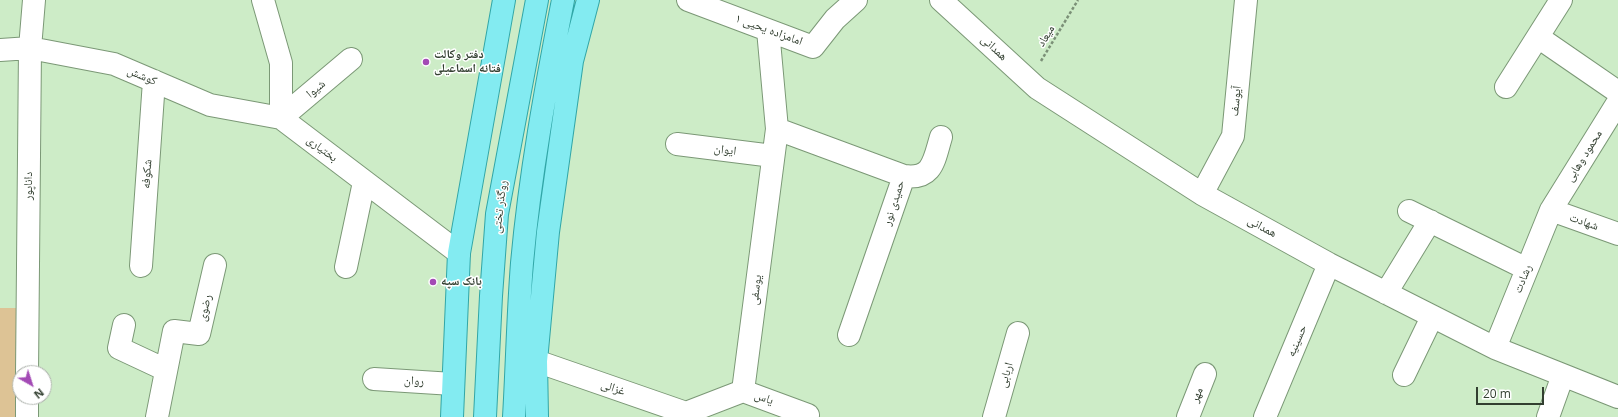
<!DOCTYPE html>
<html>
<head>
<meta charset="utf-8">
<style>
  body { margin:0 }
  #map { position:relative; width:1618px; height:417px; overflow:hidden; background:#cdecc7; font-family:"Open Sans",sans-serif }
  canvas { display:block }
  .north { position:absolute; left:12px; top:365px; width:40px; height:40px; box-sizing:border-box; background:#fff; border:1px solid #adb2ac; border-radius:50%; rotate:141deg; font-size:11px; font-weight:700; line-height:16px; text-align:center; color:#323f30 }
  .north::after { content:''; display:block; margin:auto; width:14px; height:18px; background:#a34ab5; clip-path:polygon(50% 0,100% 100%,50% 72%,0 100%) }
  .scale { position:absolute; left:1476px; top:387px; width:68px; height:18px; box-sizing:border-box; border:2px solid #323f30; border-top:0; padding-left:5px; font-size:12px; line-height:14px; white-space:nowrap; color:#323f30; -webkit-text-stroke:3px #fff; paint-order:stroke }
</style>
</head>
<body>
<div id="map">
<canvas width="1618" height="417"></canvas>
<div class="north">N</div>
<div class="scale">20 m</div>
</div>
<script>
const context = document.querySelector('canvas').getContext('2d');
context.lineJoin = 'round';
function fillPath(path, color) {
  context.fillStyle = color;
  context.fill(path, 'evenodd');
}
function trace(path, color, width, dash) {
  context.strokeStyle = color;
  context.lineWidth = width;
  context.lineCap = dash ? 'butt' : 'round';
  context.setLineDash(dash || []);
  context.stroke(path);
}
function label(font, color, halo, rows, align = 'center') {
  context.font = font + ' "Open Sans","Noto Naskh Arabic",sans-serif';
  context.lineWidth = 3;
  context.setLineDash([]);
  context.textBaseline = 'middle';
  context.strokeStyle = halo;
  context.fillStyle = color;
  for (const [text, x, y, turn = 0] of rows) {
    context.save();
    context.translate(x, y);
    context.rotate((+turn || 0) * Math.PI / 180);
    context.textAlign = isNaN(turn) ? turn : align;
    if (halo) context.strokeText(text, 0, 0);
    context.fillText(text, 0, 0);
    context.restore();
  }
}
fillPath(new Path2D(`
  M0 308H17V417H0Z`), '#ddc395');
const minor = new Path2D(`
  M263 0 281 63V118L459 253
  M688 0 813 47 835 19 856 0
  M941 0 1037 88 1202 194 1329 264 1495 348 1618 397
  M1538 37 1618 92
  M0 50 30 48 114 64 210 105 281 118 351 59
  M1506 87 1561 0
  M777 129 904 176 849 335
  M677 144 773 156
  M904 176C933 180 934 160 941 137
  M1202 194 1233 136 1246 0
  M1551 210 1618 234
  M1409 211 1527 269
  M141 266 154 81
  M346 267 364 182
  M1386 293 1430 221
  M124 325 119 348 166 370
  M1495 348 1551 210 1618 102
  M536 361 686 413 689 417
  M27 373 30 48 34 0
  M1404 375 1432 317
  M374 379 453 384
  M743 391 808 415
  M686 413 743 391 777 129 768 30
  M27 417V397
  M157 417 174 331 199 334 215 265
  M994 417 1018 333
  M1188 417 1205 374
  M1265 417 1329 264
  M1548 417 1563 375`);
const major = new Path2D(`
  M452 417 459 253 504 0
  M485 417 491 296 497 214 537 0
  M514 417C517 366 518 314 522 263 530 174 546 87 563 0
  M537 417 536 361 548 232 572 61 588 0`);
trace(minor, '#7b9876', 24);
trace(major, '#31a6a7', 24);
trace(new Path2D(`
  M1041 61 1078 0`), '#7b9077', 2.5, [3, 2]);
trace(minor, '#fff', 22);
trace(major, '#83ebf1', 22);
for (const [x, y, r, color] of [
  [426,62,4,"#a34ab5"],
  [433,282,4,"#a34ab5"]
]) {
  const dot = new Path2D();
  dot.arc(x, y, r, 0, 2 * Math.PI);
  context.fillStyle = color;
  context.fill(dot);
  trace(dot, '#fff', 1.5);
}
label('12px', '#323f30', '#fff', [
  ["امامزاده یحیی ۱",769,30,20],
  ["میعاد",1046,36,-59],
  ["همدانی",994,48,43],
  ["کوشش",142,76,23],
  ["شیوا",316,89,-40],
  ["آیوسف",1236,101,-85],
  ["بختیاری",322,149,37],
  ["ایوان",725,150,7],
  ["محمود وهابی",1584,156,-58],
  ["شکوفه",147,174,-86],
  ["داناپور",29,186,-90],
  ["حمیدی نور",894,203,-72],
  ["روگذر تختی",500,207,-83],
  ["شهادت",1584,222,20],
  ["همدانی",1262,227,29],
  ["رشادت",1523,279,-68],
  ["یوسفی",756,290,-83],
  ["رضوی",205,308,-78],
  ["حسینیه",1297,341,-67],
  ["اربابی",1006,375,-74],
  ["روان",414,381,3],
  ["غزالی",613,388,19],
  ["مهر",1197,395,-68],
  ["یاس",764,398,20]
]);
label('bold 12px', '#323f30', '#fff', [
  ["دفتر وکالت",434,55],
  ["فتانه اسماعیلی",434,69],
  ["بانک سپه",441,282]
], 'left');
</script>
</body>
</html>
